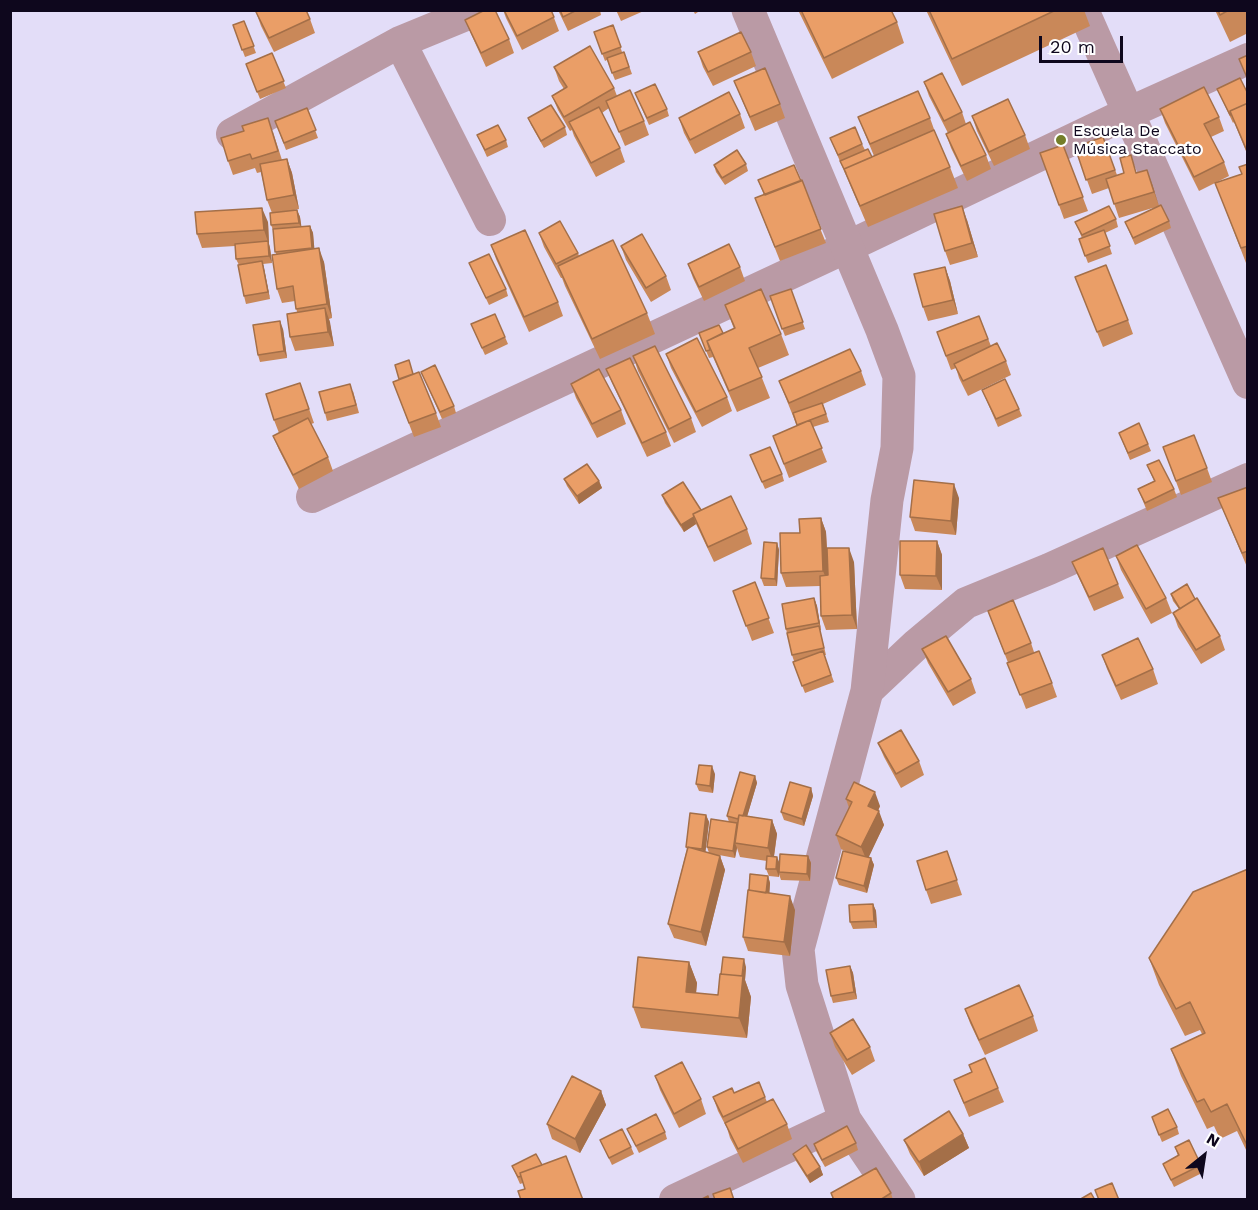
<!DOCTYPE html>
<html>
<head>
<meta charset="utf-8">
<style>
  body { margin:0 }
  #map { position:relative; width:1258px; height:1210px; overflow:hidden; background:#e3ddf8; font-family:"Work Sans",sans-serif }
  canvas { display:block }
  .frame { position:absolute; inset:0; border:12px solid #0e071d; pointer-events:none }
  .north { position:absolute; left:1174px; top:1126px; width:60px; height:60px; -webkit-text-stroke:4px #fff; paint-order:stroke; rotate:30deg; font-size:16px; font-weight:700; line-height:24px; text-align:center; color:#0e071d }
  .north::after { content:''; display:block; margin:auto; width:21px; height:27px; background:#0e071d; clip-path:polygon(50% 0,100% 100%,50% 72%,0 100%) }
  .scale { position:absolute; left:1039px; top:36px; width:84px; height:27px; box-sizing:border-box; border:3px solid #0e071d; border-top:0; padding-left:8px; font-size:18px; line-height:21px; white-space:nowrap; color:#0e071d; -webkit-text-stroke:4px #fff; paint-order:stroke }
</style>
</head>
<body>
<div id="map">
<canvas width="1258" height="1210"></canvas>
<div class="frame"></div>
<div class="north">N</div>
<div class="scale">20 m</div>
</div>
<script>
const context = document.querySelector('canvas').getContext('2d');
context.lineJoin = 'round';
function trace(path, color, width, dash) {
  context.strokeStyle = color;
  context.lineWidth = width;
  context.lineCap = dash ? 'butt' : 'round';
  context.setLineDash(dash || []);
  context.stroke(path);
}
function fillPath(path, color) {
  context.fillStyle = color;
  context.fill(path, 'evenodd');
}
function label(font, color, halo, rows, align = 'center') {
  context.font = font + ' "Work Sans",sans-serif';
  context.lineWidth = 4.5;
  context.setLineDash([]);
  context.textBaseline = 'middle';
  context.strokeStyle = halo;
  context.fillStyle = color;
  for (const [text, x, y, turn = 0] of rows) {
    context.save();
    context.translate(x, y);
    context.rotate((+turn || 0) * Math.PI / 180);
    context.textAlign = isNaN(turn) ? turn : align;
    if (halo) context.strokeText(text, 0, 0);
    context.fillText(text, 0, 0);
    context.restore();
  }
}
trace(new Path2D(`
  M1083 10 1248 383
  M400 42 490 220
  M232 134 400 42 478 10
  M312 497 847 247 1128 113 1248 59
  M867 691 917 644 966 603 1049 569 1248 479
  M675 1200 845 1120`), '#ba9aa5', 32);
trace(new Path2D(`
  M748 10 882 330 899 376 897 448 887 500 867 691 798 949 802 985 845 1120 899 1200`), '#ba9aa5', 33);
fillPath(new Path2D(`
  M503 10H551L559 31 522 50 506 18Z
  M558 10H600L601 15 568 31Z
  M616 10H646L621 21Z
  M693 10H701L695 14Z
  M798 10H891L897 22 904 43 832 79Z
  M926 10H1084L1090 26 962 86Z
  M1215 10H1248V33L1230 42Z
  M256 12 310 19 315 33 274 52 261 26Z
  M465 20 509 39 514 53 486 67 471 34Z
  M244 21 256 53 245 57 233 25Z
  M613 25 622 52H624L632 74 615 80 607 60 605 61 594 32Z
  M698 52H751L756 66 713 86 703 67Z
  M272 53 286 88 260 99 246 64Z
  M554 67 614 88 617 96 644 121 649 135 625 146 609 108 602 113 620 148 625 162 596 177 574 136 572 130 570 131 558 110 552 96 564 89 559 81Z
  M734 81 780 104 785 118 755 131Z
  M924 82 962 112 966 124 986 155 991 169 967 181 951 148 946 134 948 133 929 96Z
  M1217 89 1248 94V156L1234 122 1233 123Z
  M635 93 667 109 669 116 649 125Z
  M307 108 318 138 286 150 275 121Z
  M1160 109 1219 117 1224 131 1211 137 1224 162 1229 176 1199 191 1165 123Z
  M740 114 745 128 695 154 684 133 679 118Z
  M972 116 1025 135 1030 149 994 166 977 131Z
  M858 117 930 118 935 132 950 167 958 188 868 227 830 138 862 144 865 150 872 157 874 156Z
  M528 118 565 127 567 135 544 148 531 125Z
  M273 132 282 160 287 159 292 173 299 209 294 210H297L300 217 301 227 310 226 313 233 314 249 324 262 332 318 329 319 334 346 295 351 290 337 297 312 295 301 282 303 277 289 276 254 274 232 271 225 272 213 267 200 261 172 257 173 255 168 233 175 228 161Z
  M477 135 506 140 508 147 487 157Z
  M1103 137 1117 175 1137 173 1152 184 1159 206 1169 221 1171 228 1135 245 1125 222 1156 207 1119 218 1109 188 1092 194 1075 147Z
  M1063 145 1088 211 1064 219 1040 153Z
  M746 164 748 171 725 185 716 172 714 165Z
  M1248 164V262L1246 263 1221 198 1242 174Z
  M758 180 801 181 826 243 780 261 755 198 764 195Z
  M1116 219 1118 227 1105 233 1112 254 1088 263 1079 239 1082 238 1075 222Z
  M967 220 978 257 950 265 945 251Z
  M268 222 269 244 270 248 272 263 263 264 270 299 246 304 244 296 239 265 236 259 235 246 202 248 197 234Z
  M539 233 578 253 579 256 647 313 655 334 600 359 565 286 562 278H561L544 247Z
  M491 245 558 302 563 316 529 332 496 259Z
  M621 246 666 276 671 290 651 302 626 260Z
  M469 263 506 289 508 296 489 305Z
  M688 264 740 267 745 281 704 301 693 278Z
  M945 267 950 281 958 314 928 321 923 307Z
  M1075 277 1128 320 1133 334 1103 347Z
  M791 289 805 329 785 336 770 296Z
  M725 305 781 334 789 355 758 368 770 398 737 412 713 357 709 358 699 333H723L734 329Z
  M979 316 991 346 1006 361 1011 375 968 396 959 378 956 368 951 370 937 332Z
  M471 324 505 337 508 344 485 355Z
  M283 329 287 358 260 362 258 355Z
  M666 354 727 397 732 411 702 427 671 368Z
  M633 356 691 418 696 432 674 443 638 371Z
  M606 369 666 432 671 446 647 457 612 383Z
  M861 371 866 385 823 404 829 422 813 427 827 462 789 478 773 436 797 426 779 381Z
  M421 372 454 406 456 413 442 419Z
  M414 374 436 413 441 427 414 437 393 382Z
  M300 383 314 423 311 424 328 457 333 471 299 489 279 450 273 436 279 433 274 420Z
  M571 384 621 410 626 424 597 438 576 398Z
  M982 390 1019 409 1022 416 998 427Z
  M353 391 359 413 327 421 325 413Z
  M1119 433 1148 444 1151 451 1130 460Z
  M1163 447 1207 468 1212 482 1181 495Z
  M750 455 782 474 784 481 765 489Z
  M1147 465 1174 489 1177 497 1147 511 1138 489 1154 481Z
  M564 479 599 481 602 488 579 504 567 486Z
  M1248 487V567H1247L1218 498Z
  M662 495 701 510 747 529 752 544 714 562 696 524 684 532 665 503Z
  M959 498 956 535 915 531 910 517Z
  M821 518 826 532 828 575 854 562 857 629 826 630 821 616 820 586 786 587 781 573 800 533Z
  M937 541 942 555V590L905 589 900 575Z
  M777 543 779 550 777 586H764L761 578Z
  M1116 556 1166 598 1172 613 1151 624 1121 570Z
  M1072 562 1118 584 1124 598 1094 611 1078 576Z
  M755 582 774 633 752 641 733 591Z
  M1171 594 1195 599 1220 636 1225 650 1201 664 1178 627 1173 613 1179 609 1173 601Z
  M814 598 817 606 821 630H820L826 655H824L834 682 805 693 793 662 794 661 792 655 786 629Z
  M988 611 1031 643 1034 652 1052 683 1057 697 1026 709Z
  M922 649 971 679 976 693 953 706 928 663Z
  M1102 655 1153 669 1158 684 1121 700 1107 669Z
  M878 743 919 761 924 775 901 788 884 757Z
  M715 774 713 793 699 791 696 784Z
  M755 776 757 783 747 816 772 820 777 834 774 857 779 863 808 856 811 863 810 881 781 880 779 874V877L769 876 766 869 767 861 740 857 737 848 735 858 719 855 720 856 725 870 706 946 674 938 668 924 687 849 686 847 706 815 709 822 705 852 709 853 707 847 729 822 727 816Z
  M811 788 813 796 804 826 784 820 781 812Z
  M846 799 880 806 878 811 884 825 868 857 871 858 874 865 867 893 839 885 836 878 847 852 841 849 836 835 849 808Z
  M947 851 962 895 931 904 926 890Z
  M1248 869V1154L1237 1131 1220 1139 1214 1126 1207 1129 1181 1076 1171 1049 1202 1034 1200 1030 1185 1036 1159 985 1149 958Z
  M768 876 770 883 769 893 795 910 790 956 748 951 743 937Z
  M873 904 876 911 877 928 853 929 850 922Z
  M689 962 697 983 696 993 718 995 746 967 745 980 751 997 747 1038 641 1028 633 1007Z
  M850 966 853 973 857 999 833 1003 831 996Z
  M965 1009 1033 1016 1038 1031 985 1055 970 1023Z
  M830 1033 870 1047 875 1061 852 1075 835 1047Z
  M971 1072 998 1088 1004 1102 969 1117 954 1080Z
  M655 1076 701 1099 706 1114 679 1128 660 1090Z
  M759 1082 767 1102 787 1124 792 1139 743 1163 730 1138 727 1128 718 1111 713 1097 734 1093Z
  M601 1091 606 1105 580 1153 552 1139 547 1124Z
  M1152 1117 1177 1127 1179 1134 1162 1142Z
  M627 1129 665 1132 667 1139 639 1153Z
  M963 1134 969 1148 924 1176 910 1154 904 1140Z
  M600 1140 631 1147 634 1154 612 1165Z
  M856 1143 858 1150 825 1167 816 1151 814 1144Z
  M1175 1147 1201 1165 1204 1172 1174 1187 1163 1164 1178 1156Z
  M793 1154 820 1167 823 1175 810 1183 796 1161Z
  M542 1165 525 1189 523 1183 520 1184 512 1166Z
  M831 1193H891L893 1200H833Z`), '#c98859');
fillPath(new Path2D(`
  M287 159 292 173 299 209 294 195Z
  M1147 170 1152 184 1159 206 1154 192Z
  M962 206 967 220 978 257 972 243Z
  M262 208 268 222 269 244 270 248 272 263 269 256 268 242 264 230Z
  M297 210 300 217 302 230 299 223Z
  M310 226 313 233 315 255 312 248Z
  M319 248 324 262 332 318 327 304Z
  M262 261 264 268 270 299 268 292Z
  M945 267 950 281 958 314 953 300Z
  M325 308 330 322 334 346 328 332Z
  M280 321 283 329 287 358 284 351Z
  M599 481 602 488 579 504 577 496Z
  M954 484 959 498 956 535 951 521Z
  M694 517 696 524 684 532 681 525Z
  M821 518 826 532 829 585 823 571Z
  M937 541 942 555V590L936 576Z
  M777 543 779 550 777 586 775 579Z
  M849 548 854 562 857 629 852 615Z
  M814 598 817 606 821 630 819 623Z
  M712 766 715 774 713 793 710 786Z
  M755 776 757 783 744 827 741 820Z
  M811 788 813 796 804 826 802 819Z
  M875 792 880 806 874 820 868 806Z
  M879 811 884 825 867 861 861 847Z
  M706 815 709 822 705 856 702 849Z
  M772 820 777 834 773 862 768 848Z
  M737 823 739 830 735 843 737 848 735 858 733 851Z
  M720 856 725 870 706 946 701 932Z
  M808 856 811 863 810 881 807 874Z
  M777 857 780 864 779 877 776 869Z
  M871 858 874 865 867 893 864 886Z
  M768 876 770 883 769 900 766 893Z
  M790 896 795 910 790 956 784 942Z
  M873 904 876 911 877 928 874 921Z
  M744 959 746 967 745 980 751 997 747 1038 739 1018Z
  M689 962 697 983 694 1013 686 992Z
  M850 966 853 973 857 999 854 992Z
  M601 1091 606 1105 580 1153 575 1139Z
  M963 1134 969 1148 924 1176 919 1162Z
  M820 1167 823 1175 810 1183 807 1176Z`), '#a46f48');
const building = new Path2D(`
  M260 10H306L310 19 269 38 256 12Z
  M485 10H495L509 39 481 53 465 20Z
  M504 10H551L554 17 517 36Z
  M560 10H577L563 17Z
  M801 10H891L897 22 824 58Z
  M929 10H1056L952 59Z
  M1218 10H1229L1220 15Z
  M244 21 254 46 242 50 233 25Z
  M613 25 621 47 602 54 594 32Z
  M741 32 751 52 708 72 698 52Z
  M590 46 614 88 564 117 552 96 567 87 554 67Z
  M624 52 629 67 612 73 607 58Z
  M272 53 284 81 257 92 246 64Z
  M1248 55V80L1239 59Z
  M765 68 780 104 750 117 734 81Z
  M942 73 962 112 944 121 924 82Z
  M1240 78 1248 94V103L1230 111 1231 115H1230L1217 89Z
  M655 84 667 109 647 118 635 93Z
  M1204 87 1219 117 1204 124 1224 162 1194 177 1160 109Z
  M630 90 644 121 619 132 606 101Z
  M918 91 930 118 870 144 858 117Z
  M729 92 740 114 690 140 679 118Z
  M1008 99 1025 135 989 152 972 116Z
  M1248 103V151H1247L1230 111Z
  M551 105 565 127 541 141 528 118Z
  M599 107 620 148 591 163 569 122Z
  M307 108 316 130 284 143 275 121Z
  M268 118 278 151 252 159 250 154 228 161 221 138 244 131 242 126Z
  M970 122 986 155 961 166 946 134Z
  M498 125 506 140 485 150 477 135Z
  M855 127 862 144 838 155 830 138Z
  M934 130 950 167 860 206 844 169Z
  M1103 137 1115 170 1086 180 1075 147Z
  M1063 145 1083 197 1059 205 1040 153Z
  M868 149 872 157 844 169 846 173 840 161Z
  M737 150 746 164 722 178 714 165Z
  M1131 155 1136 173 1147 170 1154 192 1114 204 1106 179 1124 173 1120 158Z
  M287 159 294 195 267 200 260 164Z
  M1248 164V246L1241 248 1215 183 1242 174 1239 167Z
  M794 165 801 181 765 195 758 180Z
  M802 180 821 229 775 247 755 198Z
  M1161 205 1169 221 1133 238 1125 222Z
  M962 206 972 243 945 251 934 214Z
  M1109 206 1116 219 1082 235 1075 222Z
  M262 208 264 230 197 234 195 212Z
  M297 210 299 223 271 225 270 213Z
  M560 221 578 253 556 264 539 233Z
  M310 226 312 248 275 252 273 229Z
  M525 230 558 302 524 317 491 245Z
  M1104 230 1110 246 1085 256 1079 239Z
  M642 234 666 276 646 288 621 246Z
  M613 240 647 313 592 339 558 266Z
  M268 241 269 256 236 259 235 244Z
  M729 244 740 267 699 287 688 264Z
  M319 248 327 304 296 309 293 286 277 289 272 255Z
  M489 254 506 289 486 298 469 263Z
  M262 261 268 292 244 296 238 265Z
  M1106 265 1128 320 1097 332 1075 277Z
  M945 267 953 300 923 307 914 274Z
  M761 289 781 334 749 348 762 377 729 391 707 341 735 328 725 305Z
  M791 289 803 322 782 329 770 296Z
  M325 308 328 332 290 337 287 314Z
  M495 314 505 337 482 348 471 324Z
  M979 316 988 339 946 356 937 332Z
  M280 321 284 351 258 355 253 325Z
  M719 325 723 333 707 341 710 350 706 351 699 333Z
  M697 338 727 397 696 412 666 354Z
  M997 343 1006 361 963 381 954 364Z
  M655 346 691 418 669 429 633 356Z
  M850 349 861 371 789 403 779 381Z
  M630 358 666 432 642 443 606 369Z
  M409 360 413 374 399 379 395 365Z
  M435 365 454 406 440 412 421 372Z
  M599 369 621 410 592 424 571 384Z
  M419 372 436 413 409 423 393 382Z
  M1005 379 1019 409 996 419 982 390Z
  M300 383 309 409 274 420 266 394Z
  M350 384 356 405 325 413 319 392Z
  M822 403 826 414 797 425 793 413Z
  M308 418 328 457 293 475 273 436Z
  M810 420 822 448 784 464 773 436Z
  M1139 423 1148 444 1128 453 1119 433Z
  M1194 435 1207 468 1176 481 1163 447Z
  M770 447 782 474 762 482 750 455Z
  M1159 460 1174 489 1145 503 1138 489 1155 481 1147 465Z
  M587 464 599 481 577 496 564 479Z
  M914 480 954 484 951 521 910 517Z
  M683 482 701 510 693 514 694 517 681 525 662 495Z
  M1248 487V551L1242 553 1218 498Z
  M731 496 747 529 708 547 693 514Z
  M821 518 823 571 781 573 780 533H800L799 519Z
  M900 541H937L936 576 900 575Z
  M764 542 777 543 775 579 761 578Z
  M1137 545 1166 598 1146 609 1116 556Z
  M827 548H849L852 615 821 616 820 576 828 575Z
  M1103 548 1118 584 1089 597 1072 562Z
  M755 582 769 618 746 626 733 591Z
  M1187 584 1195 599 1180 609 1171 594Z
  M814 598 819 623 786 629 782 604Z
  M1197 598 1220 636 1196 650 1173 613Z
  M1013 600 1031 643 1005 654 988 611Z
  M819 626 824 648 792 655 787 633Z
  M946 636 971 679 948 692 922 649Z
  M1138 638 1153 669 1116 686 1102 655Z
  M823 651 831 675 802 686 793 662Z
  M1039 651 1052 683 1020 695 1007 663Z
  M901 730 919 761 896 774 878 743Z
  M699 765 712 766 710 786 696 784Z
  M740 772 755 776 743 816 739 815 738 819 727 816Z
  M790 782 811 788 802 819 781 812Z
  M854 782 875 792 868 806 879 811 861 847 836 835 852 802 846 799Z
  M690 813 706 815 702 849 686 847Z
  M739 815 772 820 768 848 735 843Z
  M711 819 737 823 733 851 707 847Z
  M688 847 720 856 701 932 668 924Z
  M843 851 871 858 864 886 836 878Z
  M947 851 957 880 926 890 917 861Z
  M780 854 808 856 807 874 779 872Z
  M767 856 777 857 776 869H766Z
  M1248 869V1147L1227 1104 1211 1112 1204 1099 1197 1102 1171 1049 1205 1033 1190 1002 1176 1009 1149 958 1193 892Z
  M750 874 768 876 766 893 749 890Z
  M748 890 790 896 784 942 743 937Z
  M873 904 874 921 850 922 849 905Z
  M638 957 689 962 686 992 718 995 720 974 743 976 739 1018 633 1007Z
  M723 957 744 959 742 976 721 974Z
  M850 966 854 992 831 996 826 970Z
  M1019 985 1033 1016 979 1040 965 1009Z
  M853 1019 870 1047 847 1060 830 1033Z
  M985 1058 998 1088 964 1103 954 1080 972 1072 969 1065Z
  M682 1062 701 1099 674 1114 655 1076Z
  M572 1076 601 1091 575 1139 547 1124Z
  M759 1082 765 1097 723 1117 713 1097 732 1088 734 1093Z
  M773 1099 787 1124 738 1149 725 1123Z
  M1168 1109 1177 1127 1159 1135 1152 1117Z
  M949 1111 963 1134 919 1162 904 1140Z
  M656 1114 665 1132 636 1146 627 1129Z
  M847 1126 856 1143 822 1160 814 1144Z
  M622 1129 631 1147 609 1158 600 1140Z
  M1189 1140 1201 1165 1171 1180 1163 1164 1179 1155 1175 1147Z
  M806 1145 820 1167 807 1176 793 1154Z
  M536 1154 542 1165 520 1173 521 1176 518 1177 512 1166Z
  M566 1156 583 1200H521L518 1191 525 1189 520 1173Z
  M876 1168 891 1193 880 1200H834L831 1193Z
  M1112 1183 1119 1200H1099L1095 1190Z
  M730 1188 734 1200H715L713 1194Z
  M1091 1193 1095 1200H1079Z
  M708 1196 709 1200H700Z`);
fillPath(building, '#ea9e67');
trace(building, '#a46f48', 1.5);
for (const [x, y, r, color] of [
  [1061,140,6,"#747e29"]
]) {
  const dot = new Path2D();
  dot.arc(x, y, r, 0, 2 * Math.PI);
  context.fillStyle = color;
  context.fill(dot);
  trace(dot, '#fff', 2);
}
label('16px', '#0e071d', '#fff', [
  ["Escuela De",1073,131],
  ["Música Staccato",1073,149]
], 'left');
</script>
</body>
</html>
